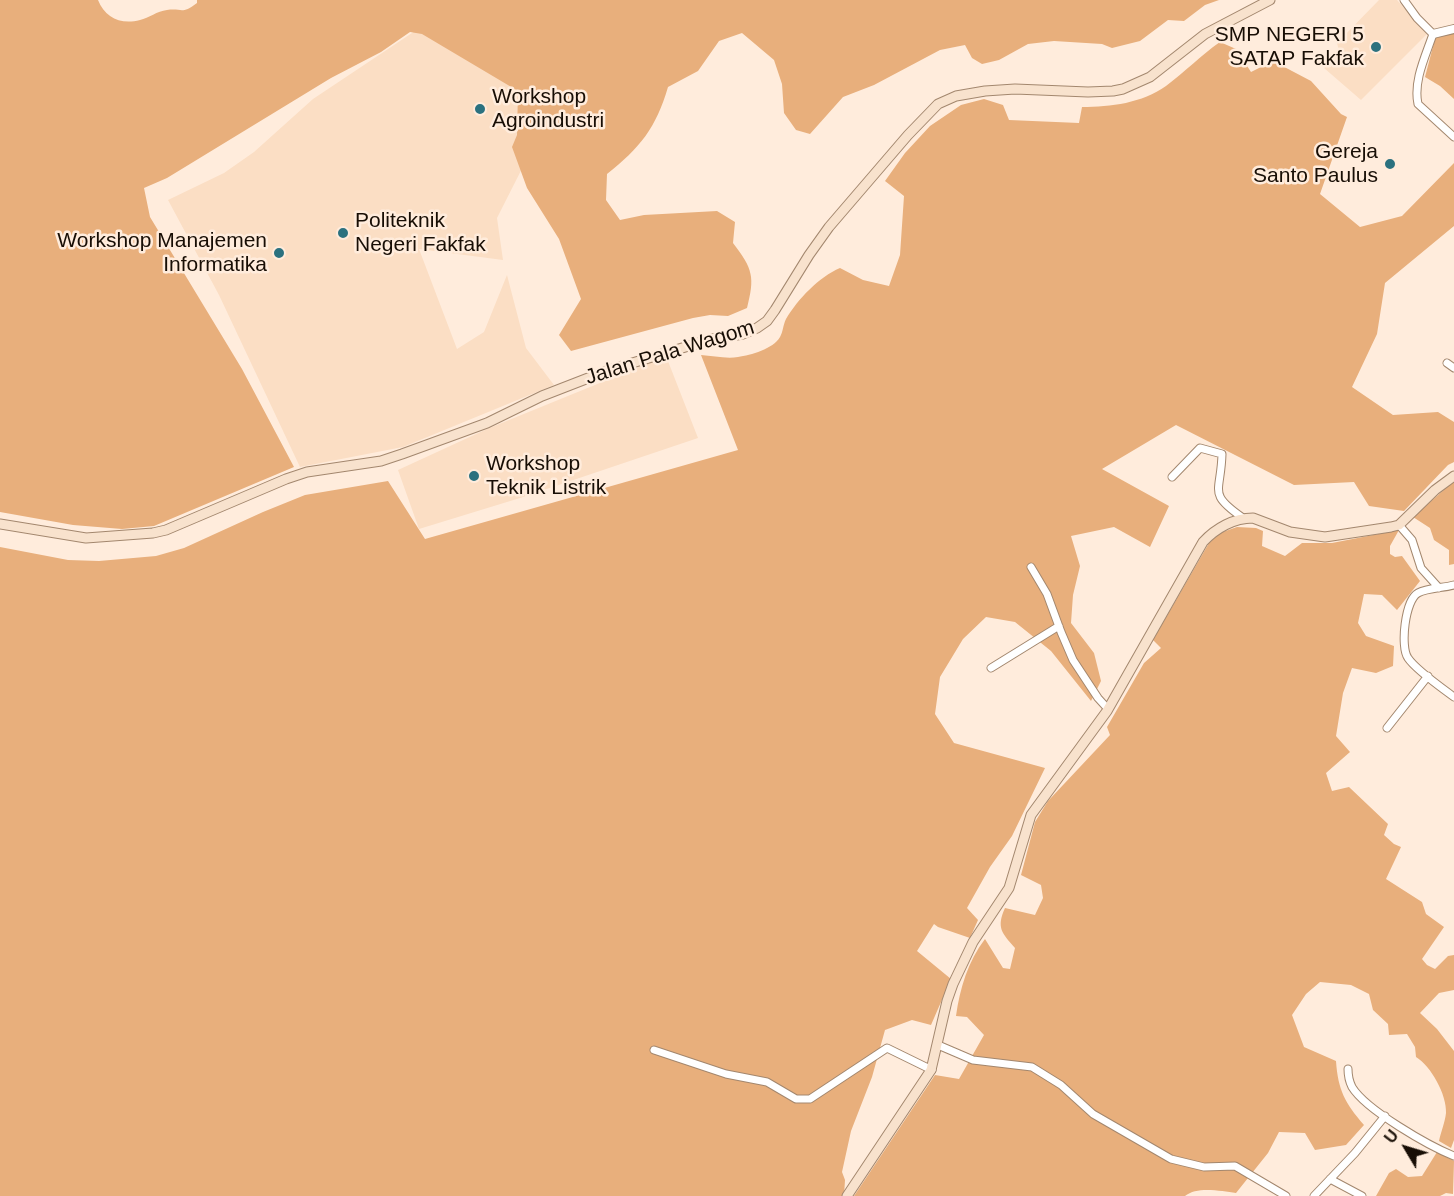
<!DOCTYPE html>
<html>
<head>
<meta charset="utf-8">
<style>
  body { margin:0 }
  #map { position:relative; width:1454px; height:1196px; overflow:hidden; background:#ffecdc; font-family:Helvetica,sans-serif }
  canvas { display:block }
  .north { position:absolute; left:1376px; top:1118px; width:60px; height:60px; -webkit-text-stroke:4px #ffecdc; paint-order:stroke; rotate:308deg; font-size:16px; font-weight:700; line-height:24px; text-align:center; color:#180e05 }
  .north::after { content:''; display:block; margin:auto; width:21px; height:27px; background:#180e05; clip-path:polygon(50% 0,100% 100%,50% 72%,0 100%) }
</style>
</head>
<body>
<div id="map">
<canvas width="1454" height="1196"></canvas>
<div class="north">U</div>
</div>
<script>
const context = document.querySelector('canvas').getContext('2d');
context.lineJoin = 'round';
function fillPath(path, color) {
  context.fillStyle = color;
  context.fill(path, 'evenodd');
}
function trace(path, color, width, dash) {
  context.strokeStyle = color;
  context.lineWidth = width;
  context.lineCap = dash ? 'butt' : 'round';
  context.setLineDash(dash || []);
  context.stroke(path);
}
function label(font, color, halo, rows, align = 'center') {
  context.font = font + ' Helvetica,sans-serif';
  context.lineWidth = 5;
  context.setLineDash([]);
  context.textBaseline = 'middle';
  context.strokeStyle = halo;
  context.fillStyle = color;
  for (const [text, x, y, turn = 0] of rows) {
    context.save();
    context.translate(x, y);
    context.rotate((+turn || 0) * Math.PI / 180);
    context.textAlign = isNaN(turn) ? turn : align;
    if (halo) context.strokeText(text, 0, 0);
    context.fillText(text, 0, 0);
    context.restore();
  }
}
fillPath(new Path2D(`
  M1379 0H1397L1427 34 1361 100 1324 68 1339 51 1337 43Z
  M421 27 485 36 543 127 497 218 503 260 419 249 457 349 484 332 507 275 526 348 554 385 403 447 300 467 219 295 168 200 224 173 254 152 313 99Z
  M666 356 698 438 520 498 419 529 398 470 487 429Z`), '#fbdec4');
fillPath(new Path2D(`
  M0 0H98C105 18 121 25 140 20 149 18 157 11 167 10 183 8 181 15 197 3V0H1219L1205 5 1184 21 1168 20 1140 41 1112 48 1102 44 1054 41 1028 44 999 60 982 64 972 58 965 45 940 50 874 85 843 97 810 134 796 130 784 113 782 84 774 60 742 33 719 41 698 71 668 87C656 128 640 148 607 174L606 200 620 220 644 215 717 211 735 222 733 243C753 269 755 277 747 308L728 316 710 315 693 318 571 351 559 335 581 299 559 239 527 188 512 147 517 135 518 91 422 34 410 32 381 52 331 78 167 178 144 188 150 217 242 369 294 467 154 526 122 529 73 525 0 512Z
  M1454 31V99L1440 86 1425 77 1436 35Z
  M1220 42 1236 49 1251 72 1273 61 1311 81 1341 114 1347 117 1320 194 1360 227 1402 216 1454 163V226L1385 283 1377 334 1352 387 1393 415 1438 412 1454 422V462L1448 465 1404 511 1369 506 1354 482 1294 485 1176 425 1102 469 1169 506 1150 547 1114 527 1071 536 1080 566 1073 595 1071 623 1094 653 1101 681 1091 701 1051 651 1015 622 986 617 963 639 940 677 935 714 954 743 1045 768 1012 836 990 867 967 908 978 920 970 938 938 927 934 924 917 951 951 979 931 1025 912 1020 885 1030 872 1077 851 1131 842 1172 845 1180 844 1196H0V547L68 560 99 561 156 556 184 548 263 512 305 495 388 481 425 539 738 450 701 355C713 356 727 359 738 357 751 355 773 349 780 337 783 332 783 325 786 319 798 299 819 277 840 268L863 280 889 286 900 255 904 196 885 181 905 153 930 126 961 105 984 99 1003 105 1009 120 1079 123 1082 107C1111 107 1142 103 1166 86 1185 72 1201 55 1220 42Z
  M1454 481V564L1449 565V550L1434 540 1430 528 1413 517Z
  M1237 527 1256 528 1263 531 1262 546 1285 556 1302 543H1332L1399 530 1390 546V554L1395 557 1402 556 1420 581 1397 610 1382 595 1364 594 1358 623 1366 636 1394 646 1393 666 1376 673 1352 668 1343 693 1336 736 1350 752 1326 773 1332 791 1349 787 1388 824 1384 835 1394 844 1401 847 1386 879 1422 902 1426 914 1444 927 1422 959 1427 965 1435 969 1448 956 1454 955V990L1439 993 1420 1013 1437 1029 1454 1051V1140L1451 1148 1439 1141C1441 1132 1445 1122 1446 1113 1447 1095 1431 1066 1416 1057L1415 1047 1407 1034 1389 1035 1388 1024 1373 1010 1369 994 1351 985 1320 982 1306 994 1292 1015 1304 1047 1336 1061C1338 1090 1345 1103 1364 1125L1346 1145 1315 1150 1305 1133 1279 1132 1268 1153 1236 1193C1221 1191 1197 1186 1185 1196H854L935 1075 959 1079 984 1035 967 1017 956 1016C960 988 968 961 985 939L1003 968 1010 969 1015 948C1002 933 996 928 1005 908L1035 915 1043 898 1041 885 1021 875 1035 822 1048 801 1110 735 1107 727 1144 663 1161 648 1153 640 1209 543 1220 533Z
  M1437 1152 1454 1161 1453 1194 1446 1193 1440 1196H1376L1389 1173 1396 1169 1408 1177 1422 1176Z`), '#e8af7c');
const minor = new Path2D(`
  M1404 0 1417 18 1433 34C1426 55 1413 81 1418 104L1454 137
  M1447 363 1454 368
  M1172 477 1200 448 1222 454C1221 493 1207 493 1243 518
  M1399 525 1412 540 1421 568 1439 588
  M1031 567 1047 594 1061 632 1073 660 1098 698 1108 709
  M1454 585C1443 588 1427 588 1418 593 1405 600 1400 647 1408 658 1416 670 1442 688 1454 697
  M991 668 1059 626
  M1387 728 1428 676
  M938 1045 973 1060 1032 1067 1061 1085 1093 1114 1171 1159 1204 1167 1235 1166 1286 1196
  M654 1050 726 1074 767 1082 796 1099H810L887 1048 932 1070
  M1348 1069C1348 1075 1349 1081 1352 1087 1366 1110 1429 1146 1454 1156
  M1330 1179 1362 1196
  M1314 1196 1355 1153 1385 1116`);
const tertiary = new Path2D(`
  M1433 34 1454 29`);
const secondary = new Path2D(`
  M0 524 86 538 153 533 166 530 286 479 307 472 381 461 402 454 487 423 542 396 609 370 712 339 743 334 757 328 767 321 775 310 809 255 829 227 908 135 938 104 956 96 985 91 1015 89 1088 92 1113 91 1123 89 1150 77 1205 34 1270 0
  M847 1196 931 1070 947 1001 953 984 973 942 1009 888 1031 815 1107 711 1203 542C1216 528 1234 518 1253 518L1290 532 1325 537 1391 527 1399 525 1435 490 1454 476`);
trace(minor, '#a3876e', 9);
trace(tertiary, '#a3876e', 10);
trace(secondary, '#a3876e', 11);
trace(minor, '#fff', 7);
trace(tertiary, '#fff', 8);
trace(secondary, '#f8e2cd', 9);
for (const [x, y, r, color] of [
  [1376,47,6,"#2b717f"],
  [480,109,6,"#2b717f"],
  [1390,164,6,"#2b717f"],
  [343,233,6,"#2b717f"],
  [279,253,6,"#2b717f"],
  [474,476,6,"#2b717f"]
]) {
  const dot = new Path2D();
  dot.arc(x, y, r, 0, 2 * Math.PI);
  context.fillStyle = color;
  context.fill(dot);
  trace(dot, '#ffecdc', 2);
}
label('21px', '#180e05', '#ffecdc', [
  ["SMP NEGERI 5",1364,35],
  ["SATAP Fakfak",1364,59],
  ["Workshop",492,97,"left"],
  ["Agroindustri",492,121,"left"],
  ["Gereja",1378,152],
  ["Santo Paulus",1378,176],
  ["Politeknik",355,221,"left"],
  ["Negeri Fakfak",355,245,"left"],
  ["Workshop Manajemen",267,241],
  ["Informatika",267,265],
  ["Workshop",486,464,"left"],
  ["Teknik Listrik",486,488,"left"]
], 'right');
label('21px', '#180e05', '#ffecdc', [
  ["Jalan Pala Wagom",670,353,-17]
]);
</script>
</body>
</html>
